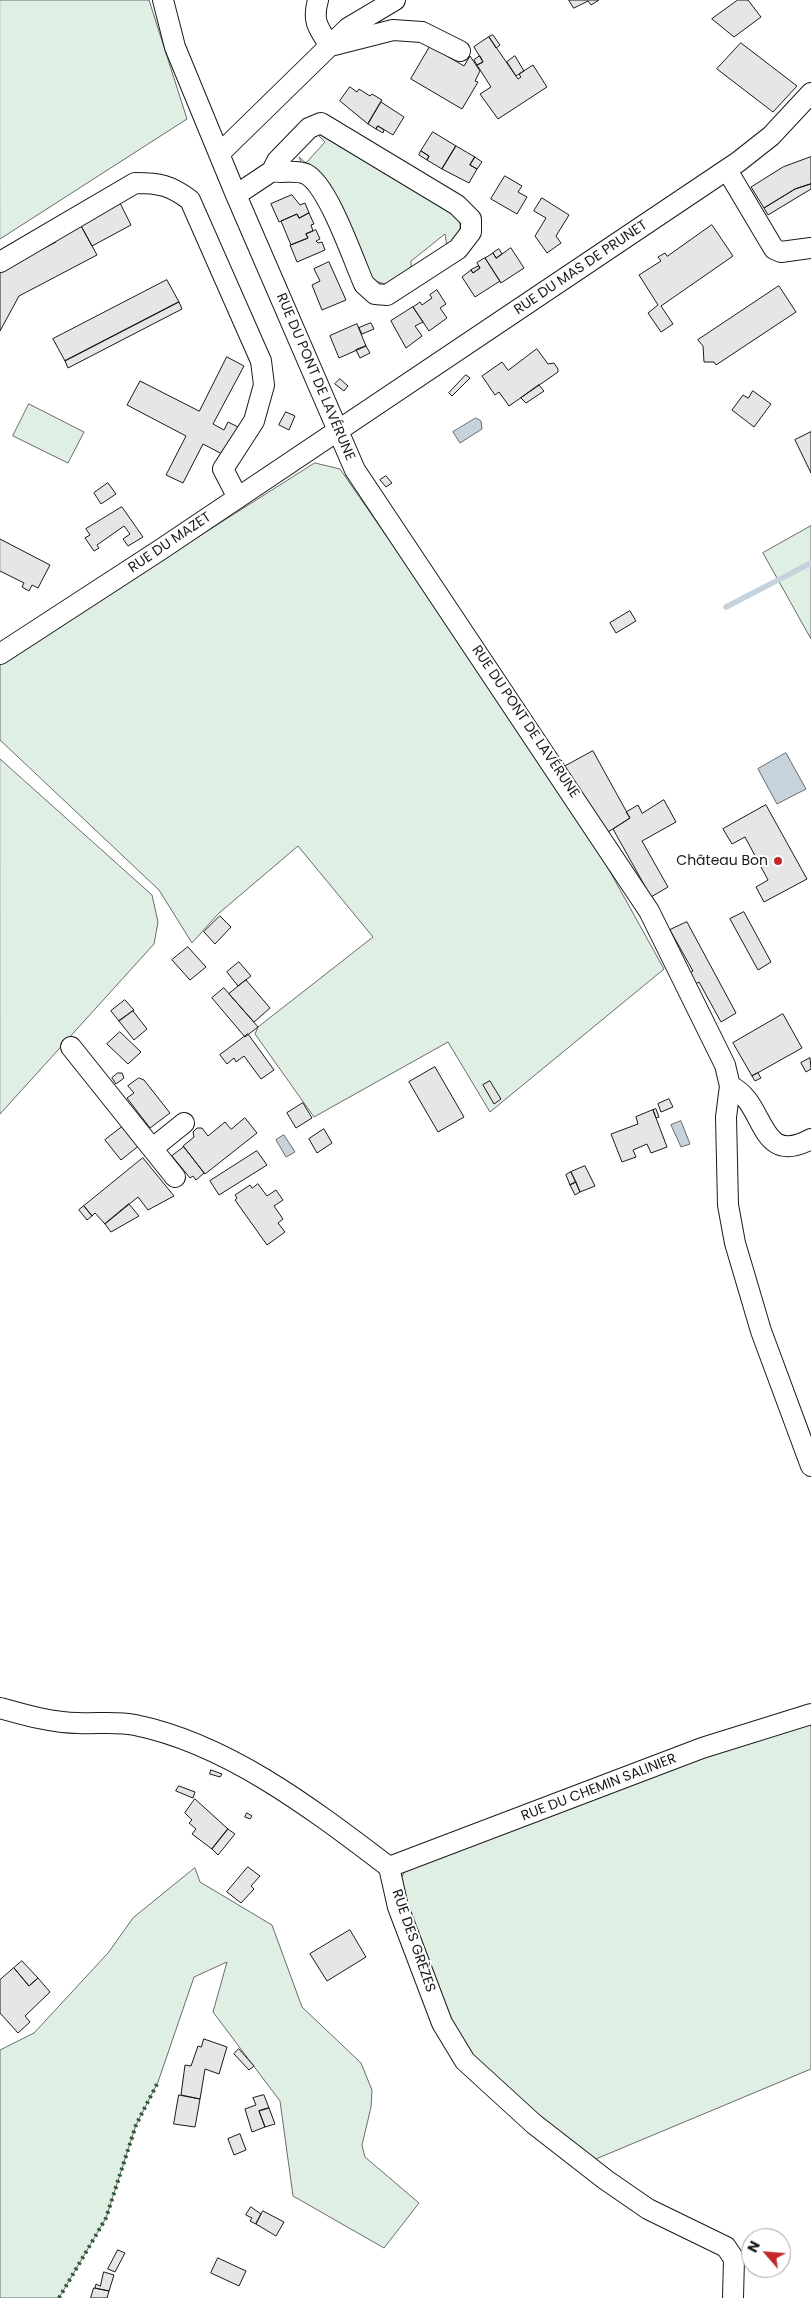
<!DOCTYPE html>
<html>
<head>
<meta charset="utf-8">
<style>
  body { margin:0 }
  #map { position:relative; width:811px; height:2298px; overflow:hidden; background:#fff; font-family:Poppins,sans-serif }
  canvas { display:block }
  .north { position:absolute; left:741px; top:2228px; width:50px; height:50px; box-sizing:border-box; background:#fff; border:1px solid #a3a3a3; border-radius:50%; rotate:297deg; font-size:14px; font-weight:700; line-height:20px; text-align:center; color:#1a1a1a }
  .north::after { content:''; display:block; margin:auto; width:18px; height:22px; background:#c62828; clip-path:polygon(50% 0,100% 100%,50% 72%,0 100%) }
</style>
</head>
<body>
<div id="map">
<canvas width="811" height="2298"></canvas>
<div class="north">N</div>
</div>
<script>
const context = document.querySelector('canvas').getContext('2d');
context.lineJoin = 'round';
function fillPath(path, color) {
  context.fillStyle = color;
  context.fill(path, 'evenodd');
}
function trace(path, color, width, dash) {
  context.strokeStyle = color;
  context.lineWidth = width;
  context.lineCap = dash ? 'butt' : 'round';
  context.setLineDash(dash || []);
  context.stroke(path);
}
function label(font, color, halo, rows, align = 'center') {
  context.font = font + ' Poppins,sans-serif';
  context.lineWidth = 4;
  context.setLineDash([]);
  context.textBaseline = 'middle';
  context.strokeStyle = halo;
  context.fillStyle = color;
  for (const [text, x, y, turn = 0] of rows) {
    context.save();
    context.translate(x, y);
    context.rotate((+turn || 0) * Math.PI / 180);
    context.textAlign = isNaN(turn) ? turn : align;
    if (halo) context.strokeText(text, 0, 0);
    context.fillText(text, 0, 0);
    context.restore();
  }
}
const green = new Path2D(`
  M0 0H149L187 119 0 239Z
  M322 133 458 217C464 231 456 237 447 247L445 234 411 261V272L388 285 375 281 368 273 330 184 321 174 301 162 299 157 306 163 325 142 318 135Z
  M29 404 84 432 68 463 13 436Z
  M315 463 340 469 516 723 588 832 664 969 490 1112 448 1042 314 1117 255 1034 258 1027 373 937 298 846 218 914 192 943 159 890 0 740V663Z
  M811 526V639L763 553Z
  M0 759 152 895 158 922 154 944 0 1114Z
  M811 1717V2069L591 2161 469 2058 442 2011 400 1881 406 1868Z
  M195 1868 200 1882 272 1925 302 2007 361 2063 372 2090 371 2107 362 2145 365 2157 419 2203 384 2248 293 2196 280 2101 213 2012 227 1962 194 1977 158 2082 136 2125 106 2218 59 2298H0V2050L34 2033 108 1953 133 1918Z`);
fillPath(green, '#e0efe3');
trace(green, '#6a6a6a', 1);
const water = new Path2D(`
  M476 418 481 421 482 429 460 443 453 432Z
  M786 753 806 789 777 804 758 769Z
  M681 1121 690 1144 681 1147 671 1125Z
  M284 1135 295 1152 286 1157 276 1140Z`);
fillPath(water, '#c6d2dc');
trace(water, '#6a6a6a', 1);
trace(new Path2D(`
  M726 607 811 563`), '#c6d2dc', 5.5);
const building = new Path2D(`
  M569 0H599L591 5 588 1 574 8Z
  M738 0H748L761 17 734 37 712 19Z
  M493 35 500 45 496 48 489 37Z
  M489 37 518 79 521 77 519 74 533 65 547 87 498 119 480 94 491 87 477 65 483 62 474 47Z
  M432 43 442 49 440 52 464 66 470 56 480 71 475 81 478 82 462 109 411 79Z
  M741 43 797 86 773 112 717 69Z
  M480 56 483 62 477 65 474 60Z
  M515 56 524 71 516 76 507 62Z
  M350 87 357 92 359 89 370 96 372 94 382 100 368 124 340 101Z
  M381 102 404 117 393 135 378 126 376 129 368 124Z
  M378 126 384 130 383 133 376 129Z
  M433 132 456 146 442 169 427 160 429 156 421 151Z
  M456 146 475 157 470 165 477 169 469 183 442 169Z
  M421 151 429 156 427 160 419 155Z
  M475 157 482 162 477 169 470 165Z
  M811 157V184L795 189 764 208 751 187 783 167Z
  M505 176 522 186 518 192 527 197 517 214 491 199Z
  M811 184V189L768 215 764 208 795 189Z
  M292 195 300 205 305 203 309 213 299 218 297 214 279 222 271 204Z
  M542 198 569 215 556 236 561 243 547 253 535 236 546 218 534 211Z
  M120 203 131 225 92 246 80 224Z
  M309 213 314 224 311 225 313 231 306 234 308 238 291 245 281 221 297 214 299 218Z
  M80 224 97 255 19 296 0 331V271L56 242 54 238Z
  M712 225 733 256 661 306 673 324 661 332 648 313 658 305 639 275 661 261 658 257 665 253 667 256Z
  M316 230 320 239 316 241 318 243 322 242 325 250 297 262 290 245 308 238 306 234Z
  M511 248 524 268 501 283 485 258 493 253 496 258Z
  M499 249 502 254 496 258 493 253Z
  M485 258 500 281 475 297 462 277 471 270 473 273 480 268 477 263Z
  M329 262 346 300 322 310 312 285 320 281 314 269Z
  M479 266 480 268 473 273 471 270Z
  M167 280 179 302 65 361 53 339Z
  M779 286 796 312 716 365 714 362H704L703 346 698 340Z
  M437 290 446 304 440 308 447 318 429 331 413 307 420 302 422 305 432 298 430 295Z
  M179 302 182 309 68 368 65 361Z
  M413 307 423 322 415 326 422 336 406 348 391 321Z
  M371 323 374 329 362 334 359 328Z
  M357 324 366 346 339 358 330 336Z
  M366 346 370 353 360 358 356 350Z
  M537 349 548 364 554 363 558 369V372L509 406 499 392 495 395 482 376 502 362 508 370Z
  M227 357 244 366 213 424 224 430 228 422 238 427 224 455 203 444 183 483 166 475 186 436 127 405 140 381 199 411Z
  M466 375 470 378 452 396 449 393Z
  M340 379 348 386 344 391 335 384Z
  M539 385 544 391 526 403 521 398Z
  M753 391 771 404 754 427 732 410 743 395 748 398Z
  M286 412 295 416 289 430 279 425Z
  M811 432V473L795 440Z
  M386 476 392 483 386 487 380 480Z
  M108 483 116 494 101 504 94 493Z
  M122 507 143 537 128 546 123 539 130 534 124 526 97 545 99 548 94 551 85 538 90 535 86 529Z
  M0 539 50 565 38 588 32 585 29 591 22 587 24 583 0 571Z
  M630 611 636 621 616 633 610 623Z
  M593 751 630 818 605 834 562 768Z
  M664 800 676 822 642 841 668 887 651 897 613 829 630 818 626 812 638 805 642 813Z
  M766 805 807 879 764 902 756 887 768 880 745 837 732 844 723 829Z
  M744 912 771 962 758 970 730 919Z
  M220 916 231 927 215 944 204 932Z
  M687 922 736 1013 721 1022 699 982 694 985 687 974 693 971 670 930Z
  M188 947 206 967 190 980 172 960Z
  M239 962 251 976 238 986 227 972Z
  M246 980 270 1008 254 1022 229 994Z
  M224 988 258 1027 245 1037 212 998Z
  M125 1000 134 1010 119 1021 111 1011Z
  M133 1011 147 1029 134 1040 119 1021Z
  M783 1014 802 1048 752 1076 733 1043Z
  M120 1032 141 1052 128 1064 107 1044Z
  M248 1034 274 1070 261 1079 244 1056 236 1062 234 1058 227 1064 220 1055Z
  M810 1058 811 1069 806 1072 801 1063Z
  M435 1067 464 1117 438 1132 409 1082Z
  M118 1073H122L124 1078 116 1084 112 1078Z
  M758 1073 761 1078 755 1081 752 1076Z
  M139 1078 144 1080 170 1113 150 1128 127 1098 134 1093 128 1086Z
  M490 1081 501 1099 494 1104 483 1085Z
  M669 1099 673 1107 661 1112 658 1104Z
  M303 1103 312 1118 296 1128 287 1113Z
  M656 1109 659 1117 656 1118 653 1110Z
  M653 1110 667 1147 651 1153 647 1144 633 1150 636 1157 622 1162 611 1134 638 1124 636 1117Z
  M245 1118 257 1133 205 1174 183 1146 194 1137 193 1132 197 1128H202L208 1136 225 1122 231 1129Z
  M126 1124 141 1144 121 1160 105 1140Z
  M324 1129 332 1143 317 1153 309 1139Z
  M184 1147 204 1173 196 1180 193 1176 190 1178 172 1156Z
  M257 1151 267 1165 219 1195 210 1181Z
  M143 1158 174 1196 148 1210 138 1197 105 1224 95 1213 92 1216 84 1206Z
  M585 1166 595 1186 580 1192 571 1172Z
  M571 1172 576 1182 570 1185 566 1175Z
  M576 1182 580 1192 575 1195 570 1185Z
  M258 1184 267 1196 276 1190 283 1200 274 1206 283 1219 278 1223 285 1232 267 1245 235 1200 237 1198 235 1195 250 1185 252 1188Z
  M129 1204 139 1216 111 1232 105 1224Z
  M84 1206 92 1216 87 1220 79 1210Z
  M211 1770 222 1774 220 1777 210 1774Z
  M179 1786 195 1792 193 1798 176 1791Z
  M195 1799 228 1829 212 1849 192 1834 196 1829 189 1823 192 1820 185 1813Z
  M247 1813 252 1816 250 1819 245 1817Z
  M228 1829 235 1834 218 1855 212 1849Z
  M248 1867 260 1876 251 1886 254 1889 241 1903 227 1892Z
  M350 1930 366 1957 327 1981 310 1954Z
  M22 1961 38 1978 29 1986 14 1968Z
  M14 1968 29 1986 38 1978 50 1992 25 2016 30 2022 18 2033 0 2013V1980Z
  M204 2039 227 2047 219 2074 205 2069 200 2099 181 2095 185 2065 191 2066 198 2046 201 2047Z
  M239 2049 254 2066 249 2070 234 2054Z
  M179 2095 200 2099 195 2127 174 2124Z
  M264 2095 269 2108 259 2111 265 2127 252 2132 245 2109 256 2105 253 2098Z
  M269 2108 275 2124 265 2127 259 2111Z
  M240 2134 246 2150 234 2155 228 2139Z
  M251 2207 261 2214 256 2224 250 2221 252 2218 246 2215Z
  M263 2211 284 2222 276 2236 256 2224Z
  M118 2250 125 2253 115 2272 108 2269Z
  M218 2258 246 2271 239 2286 211 2273Z
  M104 2272 114 2275 109 2291 95 2288 96 2284 100 2286Z
  M94 2288 109 2291 107 2298H91Z`);
fillPath(building, '#e6e6e6');
trace(building, '#1a1a1a', 1);
const minor = new Path2D(`
  M163 0 175 47 236 195 355 470 649 911 725 1065 730 1086 726 1117 728 1205 735 1243 761 1331 811 1466
  M318 0C312 21 318 28 330 46L393 30 422 32 460 51
  M219 154 348 28 395 0
  M727 170 774 249 781 252 811 248
  M236 195 272 171 277 161 309 128 321 123 457 205 471 219V232L458 249 387 295 375 294 364 284C353 259 328 185 306 174 294 169 283 174 272 171
  M0 262 135 183C159 183 170 185 190 200L261 361 264 385 254 421 223 469 238 498
  M0 654 160 550 738 162 771 136 811 93
  M71 1047 175 1177
  M730 1086C767 1102 757 1168 811 1139
  M153 1148 184 1123
  M0 1708C25 1715 53 1723 78 1723 98 1724 116 1721 135 1725 229 1744 315 1811 389 1867L398 1907 442 2023 465 2061 534 2124 606 2180 648 2209 726 2247 734 2259 733 2298
  M389 1867 702 1748 811 1714`);
trace(minor, '#1a1a1a', 22);
trace(minor, '#fff', 20);
trace(new Path2D(`
  M59 2298 106 2218 136 2125 158 2082`), '#2b5a34', 4, [2.5, 4]);
for (const [x, y, r, color] of [
  [778,861,5,"#c62828"]
]) {
  const dot = new Path2D();
  dot.arc(x, y, r, 0, 2 * Math.PI);
  context.fillStyle = color;
  context.fill(dot);
  trace(dot, '#fff', 2);
}
label('14px', '#1a1a1a', '#fff', [
  ["RUE DU MAS DE PRUNET",581,268,-34],
  ["RUE DU PONT DE LAVÉRUNE",315,377,67],
  ["RUE DU MAZET",170,543,-34],
  ["RUE DU PONT DE LAVÉRUNE",525,722,56],
  ["RUE DU CHEMIN SALINIER",599,1788,-21],
  ["RUE DES GRÈZES",413,1941,71]
]);
label('14px', '#1a1a1a', '#fff', [
  ["Château Bon",768,861]
], 'right');
</script>
</body>
</html>
